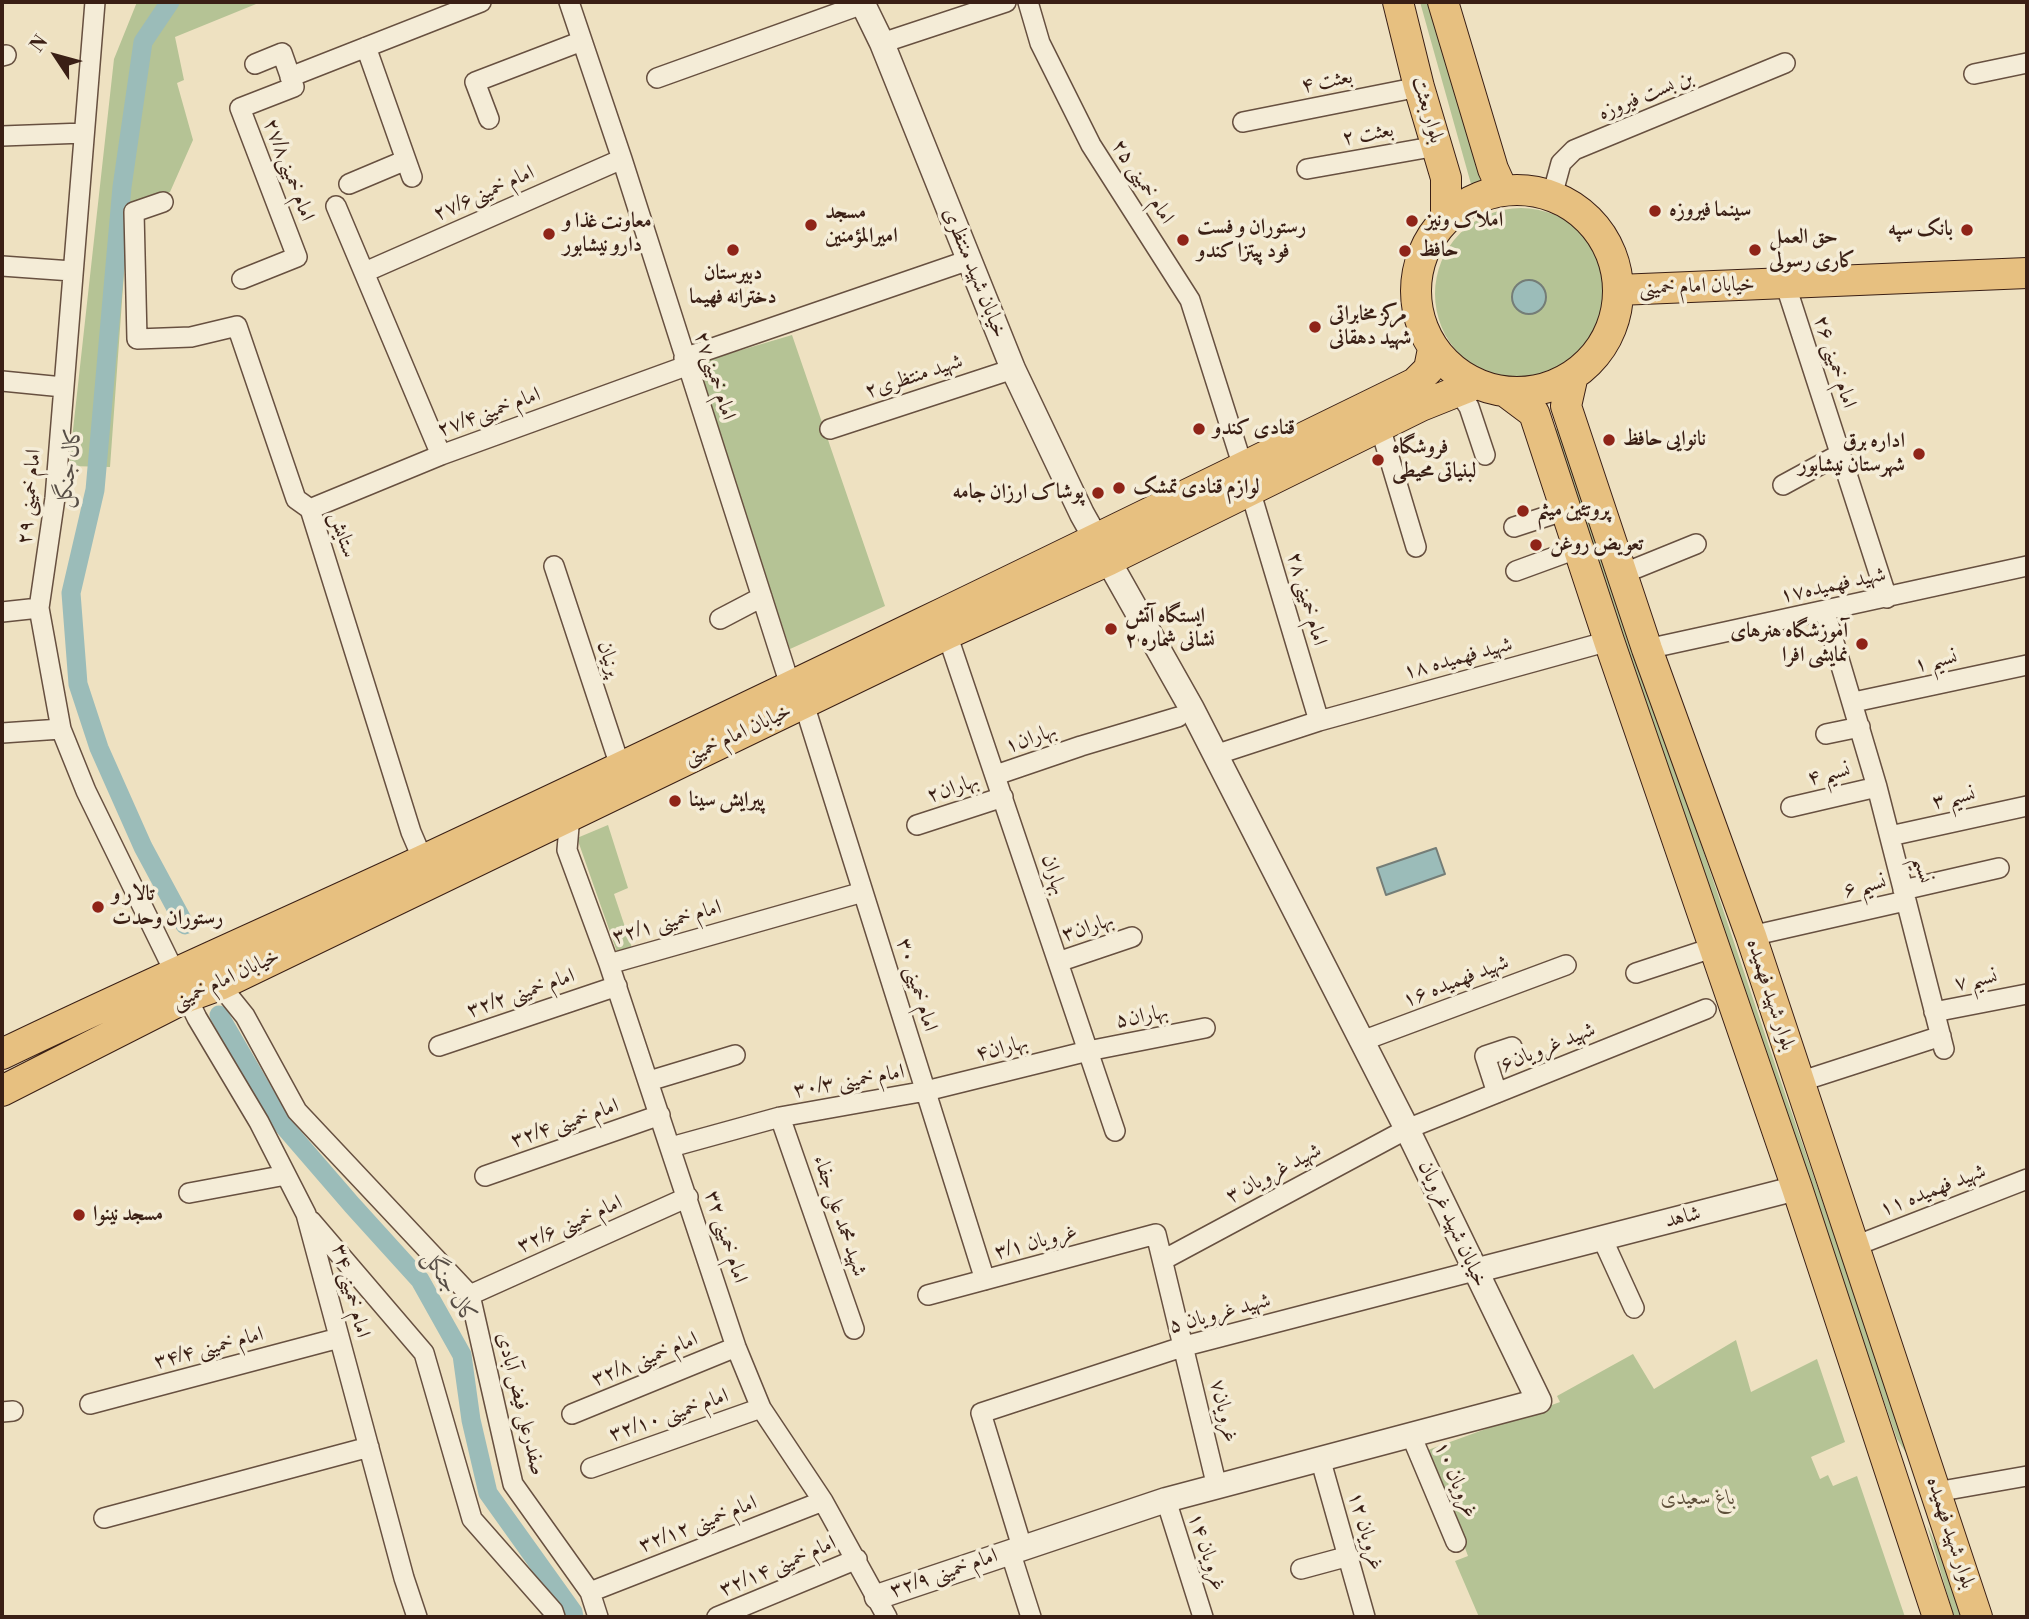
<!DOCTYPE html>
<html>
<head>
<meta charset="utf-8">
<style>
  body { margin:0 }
  #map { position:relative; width:2029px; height:1619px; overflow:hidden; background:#eee1c1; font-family:"Libre Bodoni",serif }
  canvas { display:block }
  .frame { position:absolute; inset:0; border:4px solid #3a1f15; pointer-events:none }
  .north { position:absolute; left:21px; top:21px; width:70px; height:70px; -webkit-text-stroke:5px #f4ecd7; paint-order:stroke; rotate:306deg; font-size:19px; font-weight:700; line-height:28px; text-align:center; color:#3a1f15 }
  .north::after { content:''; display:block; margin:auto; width:24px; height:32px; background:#3a1f15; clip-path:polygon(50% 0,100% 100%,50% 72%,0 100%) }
</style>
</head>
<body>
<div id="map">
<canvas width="2029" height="1619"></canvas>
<div class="frame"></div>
<div class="north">N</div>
</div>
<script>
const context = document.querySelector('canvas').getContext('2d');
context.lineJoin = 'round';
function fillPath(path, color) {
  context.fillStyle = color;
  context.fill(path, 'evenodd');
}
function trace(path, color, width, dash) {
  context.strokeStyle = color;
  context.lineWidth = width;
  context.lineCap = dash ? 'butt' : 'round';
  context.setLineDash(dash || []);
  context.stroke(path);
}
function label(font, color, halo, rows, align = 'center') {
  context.font = font + ' "Libre Bodoni",Amiri,serif';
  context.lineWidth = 7;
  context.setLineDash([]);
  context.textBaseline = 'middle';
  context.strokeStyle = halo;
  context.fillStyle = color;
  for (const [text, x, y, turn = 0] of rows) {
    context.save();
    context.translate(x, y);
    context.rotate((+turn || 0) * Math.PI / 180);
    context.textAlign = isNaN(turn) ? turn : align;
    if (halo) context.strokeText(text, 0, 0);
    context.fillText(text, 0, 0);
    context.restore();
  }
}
fillPath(new Path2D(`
  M137 2H261L175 37 184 80 177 83 193 140 170 192 129 204 110 467 69 466 114 59Z
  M1420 2H1428L1481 182 1471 184Z
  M1435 294a86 86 0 1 1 172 0a86 86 0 1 1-172 0Z
  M792 335 885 606 790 649 694 364Z
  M1561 428 1782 1085 1914 1465 1897 1439 1551 430Z
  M608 825 628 888 614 894 632 948 617 952 577 838Z
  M1736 1340 1751 1392 1817 1359 1845 1442 1811 1457 1820 1479 1828 1475 1833 1486 1857 1476 1905 1617H1479L1455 1561 1468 1556 1428 1450 1560 1402 1557 1396 1633 1354 1654 1389Z
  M1927 1525 1952 1580 1964 1617H1954Z`), '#b5c395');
const water = new Path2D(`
  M1512 297a17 17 0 1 1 34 0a17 17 0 1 1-34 0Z
  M1436 848 1445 874 1386 895 1377 868Z`);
fillPath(water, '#9bbcb9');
trace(water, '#747d77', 2);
trace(new Path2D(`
  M170 2 143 42 122 187 95 490 71 593 78 684 99 748 143 847 185 925
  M219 1015 282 1124 352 1205 420 1280 462 1355 471 1420 488 1493 573 1612 574 1617`), '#9bbcb9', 19);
const minor = new Path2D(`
  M95 2 55 498 39 608 61 729 86 791 197 1018 259 1122 306 1214 404 1578 417 1617
  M569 2 622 159 790 685
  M1028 2 1040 43 1091 145 1190 300 1243 467
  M882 43 1006 2
  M366 47 412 177
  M2 56 6 55
  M1974 74 2027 63
  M290 77 481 2
  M657 78 863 4
  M489 119 475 82 582 41
  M1243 122 1419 87
  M2 136 84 133
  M1307 169 1437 146
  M349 184 406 160
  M1552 196 1561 163 1574 150 1785 63
  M163 202 134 212 137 339 191 337 237 326 296 499 310 509 411 832 423 860
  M336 206 441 455
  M2 266 72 271
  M365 272 622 159
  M242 279 297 257 240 108 294 87 282 53 255 64
  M1785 283 1887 598
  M684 358 969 260
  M2 381 63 387
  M1458 391 1469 407 1485 455
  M1380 427 1416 547
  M830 429 1013 369
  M1783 485 1840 454
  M1250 490 1319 721
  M310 509 441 455 686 366
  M1514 527 1566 510
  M554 566 620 766
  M1516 571 1579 548
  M1622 574 1696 544
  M2 612 39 608
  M1825 612 1877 787 1944 1049
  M720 619 762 597
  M947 634 1115 1131
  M1647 649 2027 566
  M1854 702 2027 665
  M804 704 985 1280
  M2 733 61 729
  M1826 734 1860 727
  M1215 755 1319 721 1609 641
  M996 775 1081 746 1178 717
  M1791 807 1877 787
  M570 815 567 850 609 964 736 1347 761 1408 823 1501 887 1617
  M917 825 1003 797
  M1890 836 2027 806
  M1903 890 1999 868
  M1751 936 1905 901
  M1058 962 1132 937
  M609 964 863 892
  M1636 973 1715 947
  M220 985 245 1016 297 1111 470 1295 513 1484 590 1592 598 1617
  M1934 1012 2027 994
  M1362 1041 1566 965
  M439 1046 617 986
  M649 1081 735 1055
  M1799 1082 1941 1036
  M1497 1093 1485 1056 1512 1047
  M780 1117 854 1329
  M671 1147 780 1117 926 1091 1088 1051 1205 1028
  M485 1176 660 1115
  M189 1193 286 1175
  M311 1221 424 1353 472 1519 553 1611 555 1617
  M1602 1238 1634 1308
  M1855 1246 2027 1179
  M1163 1260 1407 1129 1706 1009
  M470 1295 688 1197
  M928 1295 1156 1234 1217 1487
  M90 1404 339 1338
  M2 1412 13 1411
  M572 1414 736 1347
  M1411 1435 1456 1542
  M1320 1458 1365 1617
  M591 1468 761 1408
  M1936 1492 2027 1476
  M1166 1500 1203 1617
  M104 1518 369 1447
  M1022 1547 981 1413 1185 1346 1474 1271
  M1010 1551 1031 1617
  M1301 1569 1349 1556
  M590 1592 823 1501
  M717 1617 857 1559`);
const tertiary = new Path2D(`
  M862 2 882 43 1013 369 1082 514 1192 709 1407 1129 1539 1401 1166 1500 877 1597
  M1474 1271 1797 1188`);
const primary = new Path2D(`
  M1398 2 1419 87 1446 178V219
  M1443 2 1493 169 1503 191
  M1416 291a101 101 0 1 1 202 0a101 101 0 1 1-202 0Z
  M1618 290 2027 273
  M1573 375 1566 406 1647 649 1751 936 1977 1617
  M1506 392 1534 413 1609 641 1797 1188 1938 1617
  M2 1054C141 987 283 925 423 860 756 705 1086 544 1415 383L1429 369 1433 349
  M2 1091 187 997 220 985 947 634 1109 560 1421 406 1476 384`);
trace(minor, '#675040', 22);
trace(tertiary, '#675040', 27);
trace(primary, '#3a1f15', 32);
trace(minor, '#f4ecd7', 19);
trace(tertiary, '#f4ecd7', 24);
trace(primary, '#e7c080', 30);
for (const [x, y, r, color] of [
  [1655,211,7,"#8f2418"],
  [1412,221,7,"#8f2418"],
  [811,225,7,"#8f2418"],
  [1967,230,7,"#8f2418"],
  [549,234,7,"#8f2418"],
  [1183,240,7,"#8f2418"],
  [733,250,7,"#8f2418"],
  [1755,250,7,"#8f2418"],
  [1405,251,7,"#8f2418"],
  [1315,327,7,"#8f2418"],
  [1199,429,7,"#8f2418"],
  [1609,440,7,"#8f2418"],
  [1919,454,7,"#8f2418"],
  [1378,460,7,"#8f2418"],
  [1119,488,7,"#8f2418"],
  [1098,493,7,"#8f2418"],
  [1523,511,7,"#8f2418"],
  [1536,545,7,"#8f2418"],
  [1111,629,7,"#8f2418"],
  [1862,644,7,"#8f2418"],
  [675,801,7,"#8f2418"],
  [98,907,7,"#8f2418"],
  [79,1215,7,"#8f2418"]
]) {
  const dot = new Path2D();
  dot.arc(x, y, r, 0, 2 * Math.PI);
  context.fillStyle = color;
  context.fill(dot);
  trace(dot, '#f4ecd7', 2.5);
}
label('21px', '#3a1f15', '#f4ecd7', [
  ["بعثت ۴",1327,82,-11],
  ["بن بست فیروزه",1646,96,-22],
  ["بلوار بعثت",1427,110,74],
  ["بعثت ۲",1368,135,-10],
  ["امام خمینی۲۷/۸",288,170,69],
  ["امام خمینی ۲۵",1142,182,57],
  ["امام خمینی۲۷/۶",484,194,-24],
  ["خیابان شهید منتظری",974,273,68],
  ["خیابان امام خمینی",1697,287,-2],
  ["امام خمینی ۲۶",1834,362,72],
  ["امام خمینی۲۷",714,376,72],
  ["شهید منتظری۲",914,377,-18],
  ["امام خمینی۲۷/۴",489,413,-20],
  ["امام خمینی ۲۹",30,497,-84],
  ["ستایش",342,535,72],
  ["شهید فهمیده۱۷",1833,586,-12],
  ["امام خمینی ۲۸",1306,599,74],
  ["پرنیان",608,659,72],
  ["شهید فهمیده ۱۸",1458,659,-15],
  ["نسیم ۱",1936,662,-12],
  ["خیابان امام خمینی",738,735,-25],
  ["بهاران۱",1031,739,-19],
  ["نسیم ۴",1829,775,-13],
  ["بهاران۲",953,789,-18],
  ["نسیم ۳",1954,799,-12],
  ["نسیم",1922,870,76],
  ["بهاران",1053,875,72],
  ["نسیم ۶",1865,887,-13],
  ["امام خمینی ۳۲/۱",667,923,-16],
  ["بهاران۳",1088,928,-18],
  ["خیابان امام خمینی",226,980,-25],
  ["نسیم ۷",1976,981,-11],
  ["شهید فهمیده ۱۶",1456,982,-21],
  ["امام خمینی ۳۰",916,985,73],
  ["امام خمینی ۳۲/۲",521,994,-19],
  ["بلوار شهید فهمیده",1770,995,72],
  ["بهاران۵",1142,1017,-11],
  ["شهید غرویان۶",1548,1048,-22],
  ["بهاران۴",1002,1049,-14],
  ["امام خمینی ۳۰/۳",849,1082,-10],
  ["امام خمینی ۳۲/۴",565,1124,-19],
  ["شهید غرویان ۳",1274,1174,-28],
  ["شهید فهمیده ۱۱",1933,1191,-21],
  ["شهید محمد علی جفاء",839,1216,71],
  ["شاهد",1683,1218,-14],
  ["خیابان شهید غرویان",1452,1224,65],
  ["امام خمینی ۳۲/۶",570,1225,-24],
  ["امام خمینی ۳۲",725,1237,72],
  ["غرویان ۳/۱",1036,1243,-15],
  ["امام خمینی ۳۴",350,1291,75],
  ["شهید غرویان ۵",1220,1314,-15],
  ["امام خمینی ۳۴/۴",209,1349,-15],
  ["امام خمینی ۳۲/۸",645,1360,-22],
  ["صفدرعلی فیض آبادی",520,1404,76],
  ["غرویان۷",1223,1411,77],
  ["امام خمینی ۳۲/۱۰",669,1416,-19],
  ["غرویان ۱۰",1455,1480,67],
  ["امام خمینی ۳۲/۱۲",698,1525,-21],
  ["غرویان ۱۲",1365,1531,74],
  ["بلوار شهید فهمیده",1950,1533,72],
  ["غرویان ۱۴",1206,1552,72],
  ["امام خمینی ۳۲/۱۴",778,1567,-23],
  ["امام خمینی ۳۲/۹",944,1574,-19]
]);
label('bold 21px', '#3a1f15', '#f4ecd7', [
  ["سینما فیروزه",1669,211],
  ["مسجد",825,213],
  ["امیرالمؤمنین",825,237],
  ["املاک ونیز",1426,221],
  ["معاونت غذا و",563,222],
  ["دارو نیشابور",563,246],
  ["رستوران و فست",1197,228],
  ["فود پیتزا کندو",1197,252],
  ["بانک سپه",1953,230,"right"],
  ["حق العمل",1769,238],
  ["کاری رسولی",1769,262],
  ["حافظ",1419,251],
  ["دبیرستان",733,274,"center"],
  ["دخترانه فهیما",733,298,"center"],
  ["مرکز مخابراتی",1329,315],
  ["شهید دهقانی",1329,339],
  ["قنادی کندو",1213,429],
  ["نانوایی حافظ",1623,440],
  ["اداره برق",1905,442,"right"],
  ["شهرستان نیشابور",1905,466,"right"],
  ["فروشگاه",1392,448],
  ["لبنیاتی محیطی",1392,472],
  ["لوازم قنادی تمشک",1133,488],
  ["پوشاک ارزان جامه",1084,493,"right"],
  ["پروتئین میثم",1537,511],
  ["تعویض روغن",1550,545],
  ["ایستگاه آتش",1125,617],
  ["نشانی شماره ۲",1125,641],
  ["آموزشگاه هنرهای",1848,632,"right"],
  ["نمایشی افرا",1848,656,"right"],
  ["پیرایش سینا",689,801],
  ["تالار و",112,895],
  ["رستوران وحدت",112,919],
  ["مسجد نینوا",93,1215]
], 'left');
label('italic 21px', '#5f503b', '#f4ecd7', [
  ["باغ سعیدی",1698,1499]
]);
label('italic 23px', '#574e46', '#f4ecd7', [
  ["کال جنگل",70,467,-82],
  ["کال جنگل",449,1288,58]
]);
</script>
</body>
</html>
